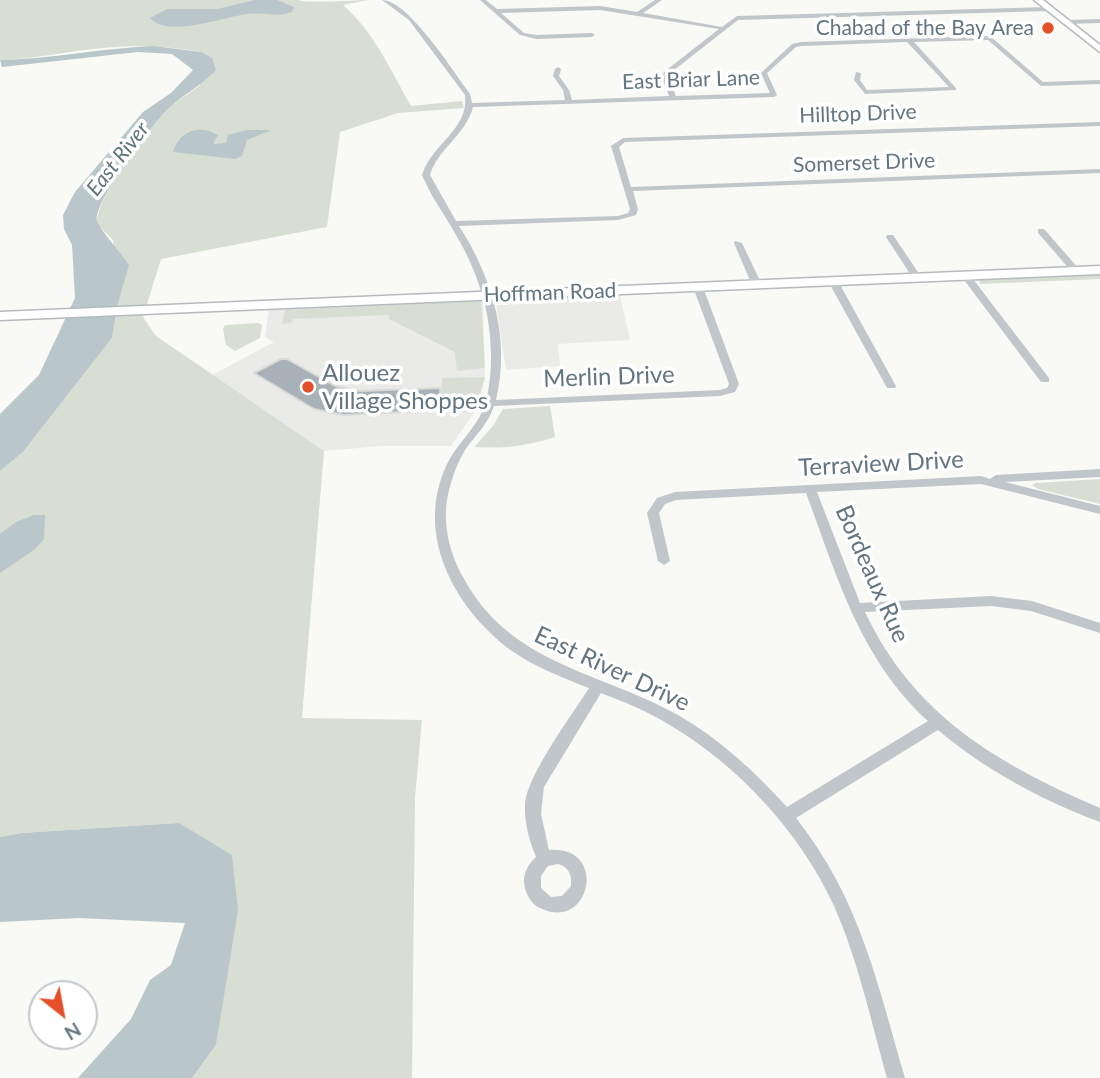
<!DOCTYPE html>
<html>
<head>
<meta charset="utf-8">
<style>
  body { margin:0 }
  #map { position:relative; width:1100px; height:1078px; overflow:hidden; background:#f9f9f6; font-family:Lato,sans-serif }
  canvas { display:block }
  .north { position:absolute; left:28px; top:980px; width:70px; height:70px; box-sizing:border-box; background:#fff; border:2px solid #c1c8cd; border-radius:50%; rotate:149deg; font-size:19px; font-weight:700; line-height:28px; text-align:center; color:#637581 }
  .north::after { content:''; display:block; margin:auto; width:24px; height:32px; background:#e5502a; clip-path:polygon(50% 0,100% 100%,50% 72%,0 100%) }
</style>
</head>
<body>
<div id="map">
<canvas width="1100" height="1078"></canvas>
<div class="north">N</div>
</div>
<script>
const context = document.querySelector('canvas').getContext('2d');
context.lineJoin = 'round';
function fillPath(path, color) {
  context.fillStyle = color;
  context.fill(path, 'evenodd');
}
function trace(path, color, width, dash) {
  context.strokeStyle = color;
  context.lineWidth = width;
  context.lineCap = dash ? 'butt' : 'round';
  context.setLineDash(dash || []);
  context.stroke(path);
}
function label(font, color, halo, rows, align = 'center') {
  context.font = font + ' Lato,sans-serif';
  context.lineWidth = 7;
  context.setLineDash([]);
  context.textBaseline = 'middle';
  context.strokeStyle = halo;
  context.fillStyle = color;
  for (const [text, x, y, turn = 0] of rows) {
    context.save();
    context.translate(x, y);
    context.rotate((+turn || 0) * Math.PI / 180);
    context.textAlign = isNaN(turn) ? turn : align;
    if (halo) context.strokeText(text, 0, 0);
    context.fillText(text, 0, 0);
    context.restore();
  }
}
fillPath(new Path2D(`
  M620 295 630 340 558 344 560 366 506 370 496 304 501 300Z
  M476 299 483 301 485 379 477 408 451 446H382L324 451 212 375 274 342 265 337 269 308Z`), '#eaeae9');
fillPath(new Path2D(`
  M0 0H299C307 4 355 0 368 0L343 5C374 32 391 71 411 106L462 101 464 108 398 113 340 132 327 227 161 259 143 317 156 336 324 451 302 718 422 720 415 798 412 1078H192L216 1045 224 989 179 823 21 833 0 837V471L23 452 112 338 118 303 113 240 97 224C96 196 148 129 169 108 178 100 190 93 200 85L201 52C169 46 136 45 103 48 69 51 35 59 0 60Z
  M1100 274V279L980 284 979 279Z
  M481 301 485 368 457 371 455 352 389 319V315L293 319 292 323 282 324 285 310Z
  M258 323 262 325 260 338 235 351 226 345 223 329 225 325Z
  M485 377 474 413 441 410 442 378Z
  M550 406 555 437C527 446 503 449 474 447L493 426 503 409Z
  M1100 479V504L1038 489 1032 485 1036 483Z`), '#d9ded5');
fillPath(new Path2D(`
  M255 0H277L294 7 292 12C277 18 264 12 248 14 225 16 168 39 150 18L167 9H217Z
  M153 46 201 52 212 58 216 70C202 85 184 94 169 108 153 123 93 202 97 221 98 227 124 257 129 265L118 303 112 338 23 452 0 471V414L39 375 75 298 72 245 64 229 63 215 75 192 143 112 171 93 193 70 172 54 138 52 2 67 0 60C51 59 102 48 153 46Z
  M271 130 247 140 242 156 235 159 173 152C179 131 199 124 218 135L213 144 226 143 228 135 246 130Z
  M34 515H45L44 539 35 549 0 573V534L16 522Z
  M179 823 232 855 238 910 216 1045 192 1078H78L131 1019 150 980 171 965 185 923 79 918 0 922V837L21 833Z`), '#b9c6ca');
const building = new Path2D(`
  M281 359H287L335 386 360 391 440 388 441 410 344 415 314 409 254 373Z`);
fillPath(building, '#a8b1b7');
trace(building, '#dadad8', 2);
const secondary = new Path2D(`
  M1034 0H1043L1100 45V52Z
  M1100 266V274L0 320V312Z`);
trace(secondary, '#b4babe', 3);
fillPath(new Path2D(`
  M382 0C408 0 454 72 470 94L472 103 565 100 563 90 553 76 555 69 558 67 561 69 559 76 569 90 572 100 669 96 662 77 664 72 719 29 600 10 501 13 524 33 536 35 592 33 595 35 592 37 536 39 520 35 480 0H486L497 9 600 6 637 12 655 0H662L643 13 722 27 737 16 1049 7 1052 9 1049 11 738 20 669 74 668 77 676 96 770 93 761 73 792 44 801 42 990 36 1043 82 1100 80V84L1041 86 988 40 914 42 956 88V90L865 94 854 80 856 72 861 73 860 80 867 90 949 87 907 42 801 46 796 47 767 73 777 95 774 97 473 107C466 135 438 148 430 175L456 221 618 216 628 213 630 209 611 146 623 138 1100 122V126L625 142 619 147 631 187 1100 169V173L633 191 638 209 636 215 618 220 459 226C492 277 511 339 496 400L720 390 727 388 729 384 693 287 698 284 703 287 739 384 735 392 720 396 494 406C487 426 476 434 465 450 456 465 450 483 447 500 443 526 450 554 463 577 510 665 599 671 678 715 720 739 755 772 787 807L928 721C860 659 837 576 806 493L676 500 665 504 659 513 670 561 664 565 658 561 647 513 657 498 675 492 981 476 990 479 996 475 1100 469V477L1005 482 1100 506V514L981 484 817 492 860 603 991 596 1032 601 1100 623V633L1031 611 991 606 865 612C914 716 998 764 1100 808V822C1043 801 984 769 938 730L796 818C860 899 877 982 905 1078H887C871 1021 858 960 834 906 800 832 738 765 668 724 647 711 624 702 601 693L544 787 541 814 549 850C609 845 591 933 540 908 531 904 524 892 524 881 524 872 529 863 536 857 529 840 524 822 525 803 528 774 572 715 589 688 563 678 535 667 512 651 457 611 416 539 444 471 451 453 462 442 473 427 488 408 491 380 491 356 491 313 478 272 456 235 445 215 431 197 422 175 432 143 469 130 465 95L409 20ZM558 864C569 867 572 875 571 886L562 896 551 897 541 888V876L548 866Z
  M1100 19V23L1067 24 1064 22 1067 20Z
  M1038 229H1044L1079 269V273H1073L1038 233Z
  M887 235H893L922 278 920 280H914L886 237Z
  M735 241 742 243 762 285 760 287H754L752 285 734 243Z
  M966 273 969 274 1049 378V382H1041L961 276Z
  M833 278 838 281 896 386 895 388H887L886 386 828 281Z`), '#c1c6ca');
fillPath(secondary, '#fff');
for (const [x, y, r, color] of [
  [1048,28,7,"#e5502a"],
  [308,387,7,"#e5502a"]
]) {
  const dot = new Path2D();
  dot.arc(x, y, r, 0, 2 * Math.PI);
  context.fillStyle = color;
  context.fill(dot);
  trace(dot, '#fff', 2.5);
}
label('21px', '#637581', '#fff', [
  ["Chabad of the Bay Area",1034,28]
], 'right');
label('21px', '#637581', '#fff', [
  ["East Briar Lane",691,80,-2],
  ["Hilltop Drive",858,114,-2],
  ["Somerset Drive",864,163,-2],
  ["Hoffman Road",550,293,-2]
]);
label('italic 21px', '#5e757c', '#fff', [
  ["East River",118,159,-52]
]);
label('24px', '#637581', '#fff', [
  ["Allouez",322,373],
  ["Village Shoppes",322,401]
], 'left');
label('24px', '#637581', '#fff', [
  ["Merlin Drive",609,377,-2],
  ["Terraview Drive",881,464,-3],
  ["Bordeaux Rue",872,574,66],
  ["East River Drive",612,669,25]
]);
</script>
</body>
</html>
